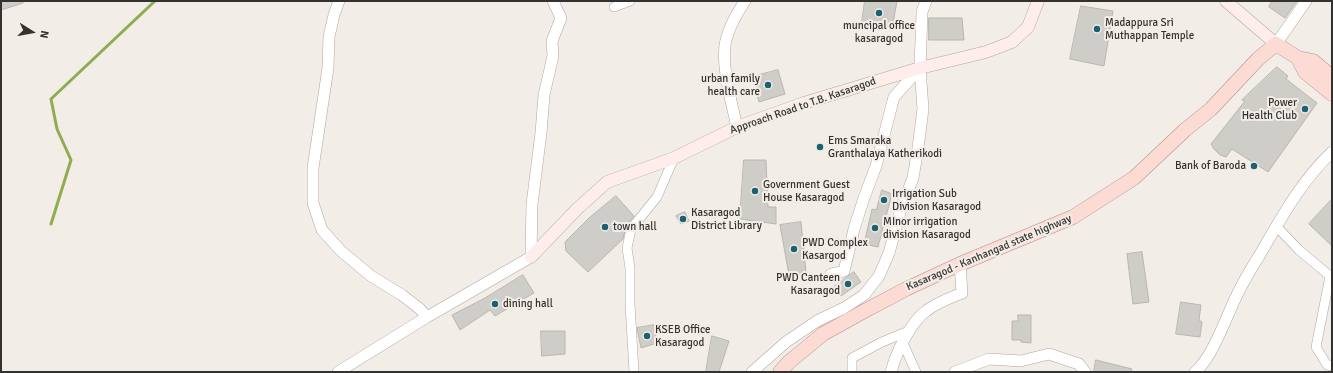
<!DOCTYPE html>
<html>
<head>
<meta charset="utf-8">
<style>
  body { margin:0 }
  #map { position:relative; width:1333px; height:373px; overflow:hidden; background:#f3ede8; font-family:Signika,sans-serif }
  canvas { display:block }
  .frame { position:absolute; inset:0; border:2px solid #343230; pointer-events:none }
  .north { position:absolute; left:12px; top:12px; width:40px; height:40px; -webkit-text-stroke:3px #f3ede8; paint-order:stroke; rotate:101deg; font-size:11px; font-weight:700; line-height:16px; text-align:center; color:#343230 }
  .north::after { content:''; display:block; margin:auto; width:14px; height:18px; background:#343230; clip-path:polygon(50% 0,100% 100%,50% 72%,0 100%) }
</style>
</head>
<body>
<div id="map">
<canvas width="1333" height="373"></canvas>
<div class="frame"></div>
<div class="north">N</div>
</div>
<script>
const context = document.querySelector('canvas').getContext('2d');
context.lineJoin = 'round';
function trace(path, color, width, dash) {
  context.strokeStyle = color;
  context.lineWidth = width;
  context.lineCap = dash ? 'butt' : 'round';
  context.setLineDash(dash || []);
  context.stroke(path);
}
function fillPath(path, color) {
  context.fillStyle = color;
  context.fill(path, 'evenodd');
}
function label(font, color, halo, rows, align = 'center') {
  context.font = font + ' Signika,sans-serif';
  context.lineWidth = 4;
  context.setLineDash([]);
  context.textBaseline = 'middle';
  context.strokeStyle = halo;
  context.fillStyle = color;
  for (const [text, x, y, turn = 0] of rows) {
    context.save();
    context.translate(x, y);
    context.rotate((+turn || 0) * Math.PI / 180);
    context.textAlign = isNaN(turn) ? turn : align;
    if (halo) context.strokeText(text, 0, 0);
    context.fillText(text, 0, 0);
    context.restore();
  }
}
trace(new Path2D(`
  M51 224 71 160 57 129 51 99 155 1`), '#90ac51', 3);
const building = new Path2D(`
  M5 1H23V3L1 10V2Z
  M865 1H897L893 24 882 30 861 29Z
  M1272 1H1297L1285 18 1269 7Z
  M1081 6 1113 11 1104 66 1070 59Z
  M929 18H962L964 40H929Z
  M1277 67 1288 76 1286 79 1317 103 1268 172 1232 149 1226 157 1220 155 1214 149 1211 144 1245 101 1242 100Z
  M778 70 785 94 759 102 752 77Z
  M744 160H766L768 207H776V224L740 219Z
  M882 190 892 194 878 247 864 244 872 209 876 210Z
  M616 196 634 216 626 226 623 239 588 272 566 251 565 242 589 218Z
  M1332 199V246L1309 224Z
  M685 212 689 221 681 224 676 216Z
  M801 222 806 272 789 275 780 225Z
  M1142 252 1149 302 1133 304 1127 254Z
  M854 272 861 282 841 296 835 286Z
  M523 275 534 293 495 316 490 310 460 330 452 315 485 298Z
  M1181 302 1201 305 1199 320 1202 322 1200 337 1176 334Z
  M1018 315H1031V343L1021 342V340H1012V321H1018Z
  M654 325 657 343 641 348 637 328Z
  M541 331H565V354L542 356Z
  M712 336 729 341 719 372H706Z
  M1096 360 1132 369 1131 372H1094Z`);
fillPath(building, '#cfcdc7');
trace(building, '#b8b6b0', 1);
const minor = new Path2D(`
  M614 7 630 1
  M1276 226 1299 250 1330 276 1316 347 1327 365 1332 366
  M903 343 916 372
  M634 372 630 304V268L627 248 631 229 657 197 674 158
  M852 372V358L882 342 909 331`);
const tertiary = new Path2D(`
  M339 1 334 15 329 37 328 68 313 168V203L322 230 341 251 371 276 402 295 420 309 427 317
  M1276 44 1306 1
  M737 127C732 104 720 63 726 40 729 27 737 13 745 1
  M831 274 844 271 854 229 864 198 876 166 894 97 920 68
  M338 372 427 317 531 257 532 204 541 133 544 95 553 56 552 41 561 18 553 1
  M752 372 786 342 817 321 844 308 864 295 879 276 889 253 901 209 913 178 918 148 923 109 920 68 922 12 926 1
  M891 372C896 353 910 323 926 311 936 303 950 298 962 293L960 264
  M955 372 989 359 1021 361 1049 354 1079 364 1085 372
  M1195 372C1213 357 1226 317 1237 295 1243 282 1251 269 1259 256 1280 220 1301 181 1332 152`);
const secondary = new Path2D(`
  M1226 1 1276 44
  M531 257 577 209 607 182 674 158 737 127 804 103 920 68 986 52 1012 42 1028 27 1038 1`);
const primary = new Path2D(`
  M1298 58 1305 72 1332 94
  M780 372 789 362 823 334 859 314 906 289 960 264 1073 217 1134 178 1185 130 1211 109 1258 59 1276 44 1298 58 1313 61 1332 77`);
trace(minor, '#ada7a3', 10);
trace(tertiary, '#ada7a3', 12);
trace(secondary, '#ada7a3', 13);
trace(primary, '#b59089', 15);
trace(minor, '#fff', 9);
trace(tertiary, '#fff', 11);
trace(secondary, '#feedea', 12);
trace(primary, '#fddbd5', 14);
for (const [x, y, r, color] of [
  [879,13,4,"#1a6171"],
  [1097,29,4,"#1a6171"],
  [768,85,4,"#1a6171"],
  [1305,109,4,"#1a6171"],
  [820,147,4,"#1a6171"],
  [1254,166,4,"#1a6171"],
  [755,191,4,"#1a6171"],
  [884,200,4,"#1a6171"],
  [683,219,4,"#1a6171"],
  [605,227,4,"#1a6171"],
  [875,228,4,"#1a6171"],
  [794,249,4,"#1a6171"],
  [848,284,4,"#1a6171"],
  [495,304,4,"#1a6171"],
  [647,336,4,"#1a6171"]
]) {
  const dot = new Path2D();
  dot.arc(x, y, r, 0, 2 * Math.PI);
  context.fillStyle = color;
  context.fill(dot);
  trace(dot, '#f3ede8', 1.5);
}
label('11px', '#343230', '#f3ede8', [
  ["Madappura Sri",1105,23],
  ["Muthappan Temple",1105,36],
  ["muncipal office",879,26,"center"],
  ["kasaragod",879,39,"center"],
  ["urban family",760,79,"right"],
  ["health care",760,92,"right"],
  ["Power",1297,103,"right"],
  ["Health Club",1297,116,"right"],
  ["Ems Smaraka",828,141],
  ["Granthalaya Katherikodi",828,154],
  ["Bank of Baroda",1246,166,"right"],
  ["Government Guest",763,185],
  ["House Kasaragod",763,198],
  ["Irrigation Sub",892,194],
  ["Division Kasaragod",892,207],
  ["Kasaragod",691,213],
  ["District Library",691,226],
  ["MInor irrigation",883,222],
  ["division Kasaragod",883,235],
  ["town hall",613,227],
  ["PWD Complex",802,243],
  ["Kasargod",802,256],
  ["PWD Canteen",840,278,"right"],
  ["Kasaragod",840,291,"right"],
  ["dining hall",503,304],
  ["KSEB Office",655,330],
  ["Kasaragod",655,343]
], 'left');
label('11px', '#343230', '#f3ede8', [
  ["Approach Road to T.B. Kasaragod",803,106,-19],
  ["Kasaragod - Kanhangad state highway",989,253,-23]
]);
</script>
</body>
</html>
